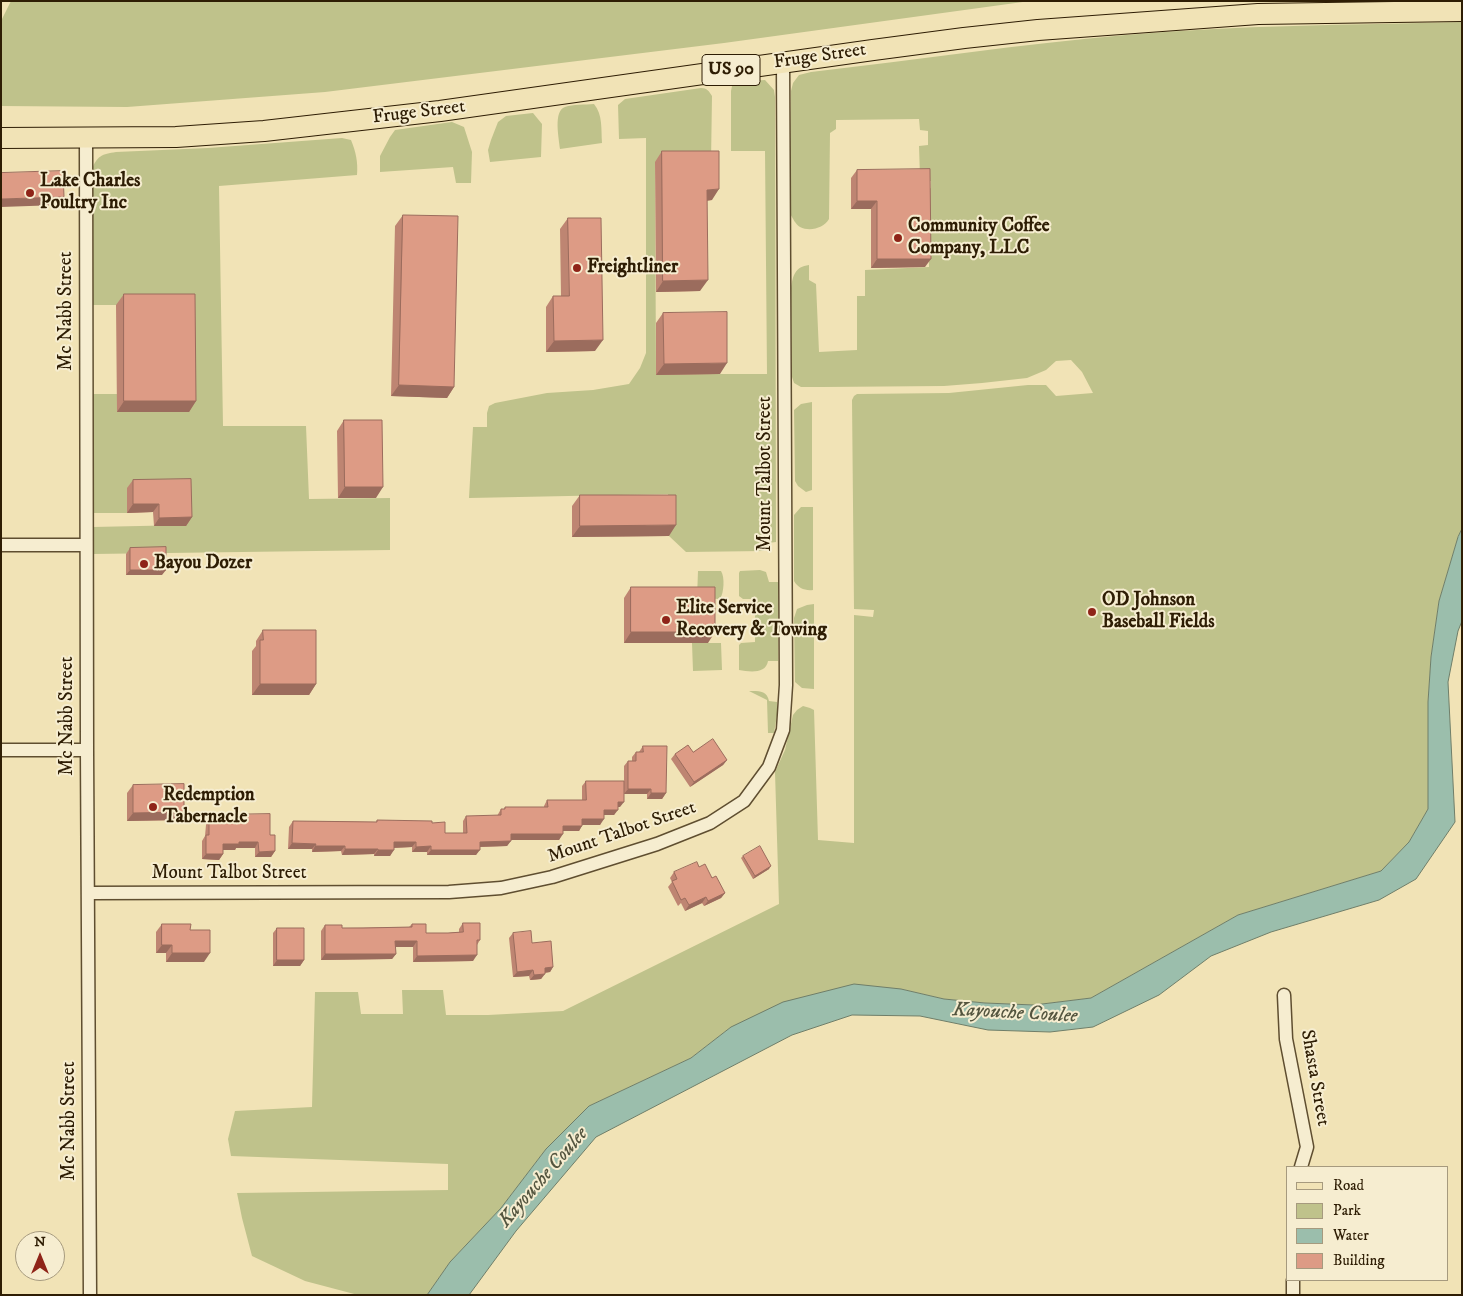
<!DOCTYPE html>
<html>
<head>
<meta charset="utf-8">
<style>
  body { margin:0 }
  #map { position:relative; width:1463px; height:1296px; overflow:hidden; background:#f1e3b6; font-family:"IM FELL DW Pica",serif }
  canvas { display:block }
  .frame { position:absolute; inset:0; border:2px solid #2e1d04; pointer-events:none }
  .legend { position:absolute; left:1286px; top:1166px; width:162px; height:115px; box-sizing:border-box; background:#f6edd0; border:1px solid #a69a7e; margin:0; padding:6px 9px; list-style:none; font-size:15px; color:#2e1d04 }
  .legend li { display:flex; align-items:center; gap:10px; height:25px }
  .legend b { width:25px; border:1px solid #a69a7e }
  .north { position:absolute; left:15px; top:1231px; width:50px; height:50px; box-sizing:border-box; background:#f6edd0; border:1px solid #a69a7e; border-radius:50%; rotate:0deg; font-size:14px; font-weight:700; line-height:20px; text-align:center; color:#2e1d04 }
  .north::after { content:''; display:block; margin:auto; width:18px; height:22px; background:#8f2418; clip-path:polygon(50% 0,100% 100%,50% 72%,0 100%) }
</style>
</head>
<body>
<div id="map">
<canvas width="1463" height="1296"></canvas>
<div class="frame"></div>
<ul class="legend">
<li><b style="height:6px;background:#f1e3b6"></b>Road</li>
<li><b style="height:14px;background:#bfc28b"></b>Park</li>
<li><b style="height:14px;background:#9bbeac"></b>Water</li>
<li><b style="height:14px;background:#dd9b85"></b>Building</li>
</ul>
<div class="north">N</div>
</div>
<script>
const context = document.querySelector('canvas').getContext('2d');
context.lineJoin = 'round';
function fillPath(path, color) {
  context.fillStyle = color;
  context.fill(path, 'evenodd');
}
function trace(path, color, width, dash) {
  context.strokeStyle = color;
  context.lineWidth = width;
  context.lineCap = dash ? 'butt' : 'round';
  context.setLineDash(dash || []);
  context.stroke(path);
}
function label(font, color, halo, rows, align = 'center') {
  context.font = font + ' "IM FELL DW Pica",serif';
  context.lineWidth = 4;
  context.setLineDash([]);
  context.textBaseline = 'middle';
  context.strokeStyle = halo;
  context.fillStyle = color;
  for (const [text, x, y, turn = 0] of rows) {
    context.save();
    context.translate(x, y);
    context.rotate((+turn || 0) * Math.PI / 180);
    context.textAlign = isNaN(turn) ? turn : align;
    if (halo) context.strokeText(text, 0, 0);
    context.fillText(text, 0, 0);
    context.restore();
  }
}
fillPath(new Path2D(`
  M11 1H1030L724 43 325 92 127 107 1 106V21Z
  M1462 22V529L1458 537 1439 601 1431 657 1428 702V809L1409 842 1381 871 1238 915 1091 998 1034 1005 985 1003 944 999 901 989 731 1027 691 1058 589 1106 546 1149 501 1208 450 1262 427 1295H358L305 1281 252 1256 242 1218 237 1193 448 1190V1164L231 1156 228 1139 235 1111 312 1107 315 992H358L361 1014H403L402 990H443L446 1015H488L563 1011 779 904 775 772 785 750 793 715 797 710 803 706 810 708 814 710 818 840 854 843V615L873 617 874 610 854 609 852 400 854 396 857 394 949 393 1028 385H1046L1056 396 1093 393 1082 372 1071 360 1056 361 1046 370 1027 378 982 383 944 386 823 387H801L794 383 792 377 791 288C793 275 795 267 809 265V280L816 284 819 352 857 350V296H865V270L929 267 928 189 931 188V181H927L920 177 919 146 928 145V131L920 130 919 119 836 120V129L830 133 829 219C824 228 810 232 800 227 795 224 793 218 790 214L791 91 793 83 799 75 811 72C916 60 1020 44 1126 35 1237 25 1350 25 1462 22Z
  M765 80 774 90 775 97 776 542 768 543 767 548 763 551 686 552 669 536 668 494 469 498 473 427H487V413L489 406 495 403 547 393 593 390 629 384 640 368 646 353V138L619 139 618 105 625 99 701 88C707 88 709 91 712 96L711 162 655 163 656 374H767L765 151H731V91L732 86 735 82Z
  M594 104C603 115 601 129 602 143L560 149C559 138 553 111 565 107 573 104 585 105 594 104Z
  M533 113 542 124 541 157 490 162 488 150 491 140 498 122 506 116Z
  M452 122 464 127 472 152 471 183H456L453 167 380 172V156L390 137 395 130Z
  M342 138 351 140C356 152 358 162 357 175L219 186 223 426H306L309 499 390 498V550L93 554V527L186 525 127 488V513H93L92 394H117V412L189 411 188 305H93L92 169C97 156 102 154 116 152L208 148Z
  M812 402V490L806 492 798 486 795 481 794 410 801 404Z
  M801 507H813V590C805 591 798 588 794 581V515Z
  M760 570 766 572 769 582H778V661H768C766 674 750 672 739 670V645L741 643 755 642V599H743L739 596V573L740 571Z
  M698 571H721C725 577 724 593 720 599L697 598Z
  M814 604V689L802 688 795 682 794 618 797 609 807 605Z
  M692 643H721L722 670 693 671Z
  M749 691C758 691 767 690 769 701L777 702V715L774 733H768L767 700Z`), '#bfc28b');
const water = new Path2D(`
  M1462 529V621L1458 631 1448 682 1455 822 1416 879 1379 900 1271 932 1211 956 1159 995 1093 1027 1050 1032 988 1030 920 1016 852 1015 792 1035 596 1137 516 1231 469 1295H427L450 1262 501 1208 546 1149 589 1106 691 1058 731 1027 783 1002 854 984 901 989 944 999 985 1003 1034 1005 1091 998 1238 915 1381 871 1409 842 1428 809V702L1431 657 1439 601 1458 537Z`);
fillPath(water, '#9bbeac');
trace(water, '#6f7e69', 1);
const minor = new Path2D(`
  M86 138 87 750 90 1295
  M1 545H86
  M1 750H87
  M88 893 449 892 501 888 552 877 657 844 710 823 744 801 769 767 783 730 786 685 783 62
  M1284 995 1286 1039 1307 1147 1301 1167
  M1293 1280V1295`);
const primary = new Path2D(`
  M1 138 176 137 264 131 440 111 873 50 964 38 1038 30 1258 14 1462 11`);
trace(minor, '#5f4e30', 15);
trace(primary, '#2e1d04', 22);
trace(minor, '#f6edd0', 12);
trace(primary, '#f1e3b6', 20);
fillPath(new Path2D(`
  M662 151 712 200 707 201 700 291 656 292 655 162Z
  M857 170 925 267 871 268V209H851V178Z
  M403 215 454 387 447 398 391 396 395 226Z
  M568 218 595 351 546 352V307L553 296H561L560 229Z
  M124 294 196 401 189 412H117L116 305Z
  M663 313 720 374 656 375V323Z
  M344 420 376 498H338L337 431Z
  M133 480 192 517 186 526H154L153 512 127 513V488Z
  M580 495 669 536 572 537V506Z
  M130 548 162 575H126V554Z
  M631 587 708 643H624V598Z
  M263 630 316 684 309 695H252V651L256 646V641Z
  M643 746 666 793 662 799H647V794H624V766L628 761H632V757L636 752H639Z
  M693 752 727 760 723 765 690 787 671 759 675 754Z
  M586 781 620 807H618L614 815H604L600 825H582L579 831H563L559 840H511L507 846 480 847 476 855H427V852H412V847L394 848 390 856H374V854L342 855 341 851 312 852V849H288L289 827 293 821 376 822 377 820 432 823 445 833H463V821L466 816H497L501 809H504L505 807H544V806L547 800H582V786Z
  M133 785 184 812 179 820 127 821V793Z
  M218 815 270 835 275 851 271 857H255V848H236L235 850H223V854L219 860 202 859V841L205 836 206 825 209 819H215Z
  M743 856 769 869 753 879 741 858Z
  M699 867 712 878 725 893 721 898 704 906 702 903 685 911 681 903 678 906 668 887 672 882 670 878 674 872Z
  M463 923 480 940 477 945 473 961 413 962V947H395L396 954 392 959 321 960V931L325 925 342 928 409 927 412 924 426 933H448L459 932V929Z
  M162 924 190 930 204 962H166V953H156V932Z
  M277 928 304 960 300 966H273V933Z
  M513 933 532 943 553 967 550 972 545 973 541 979 530 980 529 976 513 977 509 938Z`), '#be8572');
fillPath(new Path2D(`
  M719 189 712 200 699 201 707 190Z
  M64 197 58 205 1 207V199Z
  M857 201H877L871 209H851Z
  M877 259H931L925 267 871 268Z
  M708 280 700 291 656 292 663 281Z
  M603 340 595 351 546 352 554 341Z
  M727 363 720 374 656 375 664 364Z
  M399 385 454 387 447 398 391 396Z
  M124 401H196L189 412H117Z
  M345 487H383L376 498H338Z
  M133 504H159L153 512 127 513Z
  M192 517 186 526H154L159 518Z
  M676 525 669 536 572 537 580 526Z
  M130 570H166L162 575H126Z
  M631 632H715L708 643H624Z
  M260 684H316L309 695H252Z
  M727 760 723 765 690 787 694 782Z
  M628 789H651L647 794H624Z
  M651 793H666L662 799H647Z
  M618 802H624L620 807H614Z
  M604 810H618L614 815H600Z
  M184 812 179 820 127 821 133 813Z
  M582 819H604L600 825H579Z
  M563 826H582L579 831H559Z
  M511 834H563L559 840H507Z
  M511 841 507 846 476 847 480 842Z
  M239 842H258L255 848H236L235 850H219L223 844Z
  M394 842H416L412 847 390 848Z
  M292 843 316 844 312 849H288Z
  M315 846H345L341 851 312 852Z
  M431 846 427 852H412L416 847Z
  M345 849H378L374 854 342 855Z
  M378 850H394L390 856H374Z
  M431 850H480L476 855H427Z
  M275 851 271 857H255L259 852Z
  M206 854H223L219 860 202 859Z
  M771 866 769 869 753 879 755 876Z
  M725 893 721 898 704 906 708 901Z
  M706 897 702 903 685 911 689 905Z
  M395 941H417L413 947H391Z
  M162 945H172L166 953H156Z
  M172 953H210L204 962H166Z
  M325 954H396L392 959 321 960Z
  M477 955 473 961 413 962 417 956Z
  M277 960H304L300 966H273Z
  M553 967 550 972 541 973 545 968Z
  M533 970 529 976 513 977 517 972Z
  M545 974 541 979 530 980 534 975Z`), '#9b6c5d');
const building = new Path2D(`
  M662 151H719V189L707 190 708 280 663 281Z
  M930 169 931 259H877V201H857V170Z
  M63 171 64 197 1 199V173Z
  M403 215 458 216 454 387 399 385Z
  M568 218H601L603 340 554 341 553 296H569Z
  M124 294H195L196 401H124Z
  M727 312V363L664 364 663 313Z
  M344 420H382L383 487H345Z
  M191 479 192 517 159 518V504H133V480Z
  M580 495H676V525L580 526Z
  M166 547V570H130V548Z
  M631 587H715V632H631Z
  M263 630H316V684H260V640H263Z
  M713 739 727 760 694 782 675 754 688 745 693 752Z
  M643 746H667L666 793H651V789H628V761H636V752H643Z
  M586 781H624V802H618V810H604V819H582V826H563V834H511V841L480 842V850H431V846L416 847V842H394V850H378V849H345V846H315L316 844 292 843 293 821 377 822V820L432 821V823L445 822V833H467L466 816 501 815V809H505V807H548L547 800H586Z
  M184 784V812L133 813V785Z
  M270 814V835H275V851L259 852 258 842H239V844H223V854H206V835H209V819H218V815Z
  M760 846 771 866 755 876 743 856Z
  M697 862 699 867 705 864 712 878 716 876 725 893 708 901 706 897 689 905 685 898 681 900 672 881 677 879 674 872Z
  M463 923H480V940H477V955L417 956V941H395L396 954H325V925H342V928H363L412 927V924H426V933H448L463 932Z
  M162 924H191L190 930H210V953H172V945H162Z
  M277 928H304V960H277Z
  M531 931 532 943 551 941 553 967 545 968V974L534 975 533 970 517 972 513 933Z`);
fillPath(building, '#dd9b85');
trace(building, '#9b6c5d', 1);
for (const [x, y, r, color] of [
  [30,193,5,"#8f2418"],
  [898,238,5,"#8f2418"],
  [577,268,5,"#8f2418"],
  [144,564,5,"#8f2418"],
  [1092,612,5,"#8f2418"],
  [666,620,5,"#8f2418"],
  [153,807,5,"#8f2418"]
]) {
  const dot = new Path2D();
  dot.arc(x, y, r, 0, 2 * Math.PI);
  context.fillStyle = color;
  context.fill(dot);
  trace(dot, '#f6edd0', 2);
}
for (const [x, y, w] of [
  [731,70,58]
]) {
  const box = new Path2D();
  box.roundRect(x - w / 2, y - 15.5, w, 31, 4);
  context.fillStyle = '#f6edd0';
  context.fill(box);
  trace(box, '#2e1d04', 1);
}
label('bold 18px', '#2e1d04', null, [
  ["US 90",731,70]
]);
label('19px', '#2e1d04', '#f6edd0', [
  ["Fruge Street",820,57,-8],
  ["Fruge Street",419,113,-7],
  ["Mc Nabb Street",67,311,-90],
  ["Mount Talbot Street",766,474,-90],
  ["Mc Nabb Street",68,716,-90],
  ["Mount Talbot Street",622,833,-19],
  ["Mount Talbot Street",229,874],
  ["Shasta Street",1314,1078,80],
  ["Mc Nabb Street",70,1121,-90]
]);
label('bold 19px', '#2e1d04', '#f6edd0', [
  ["Lake Charles",40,182],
  ["Poultry Inc",40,204],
  ["Community Coffee",908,227],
  ["Company, LLC",908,249],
  ["Freightliner",587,268],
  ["Bayou Dozer",154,564],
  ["OD Johnson",1102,601],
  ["Baseball Fields",1102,623],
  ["Elite Service",676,609],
  ["Recovery & Towing",676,631],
  ["Redemption",163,796],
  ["Tabernacle",163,818]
], 'left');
label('italic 20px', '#54553f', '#f6edd0', [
  ["Kayouche Coulee",1015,1014,3],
  ["Kayouche Coulee",544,1178,-49]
]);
</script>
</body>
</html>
